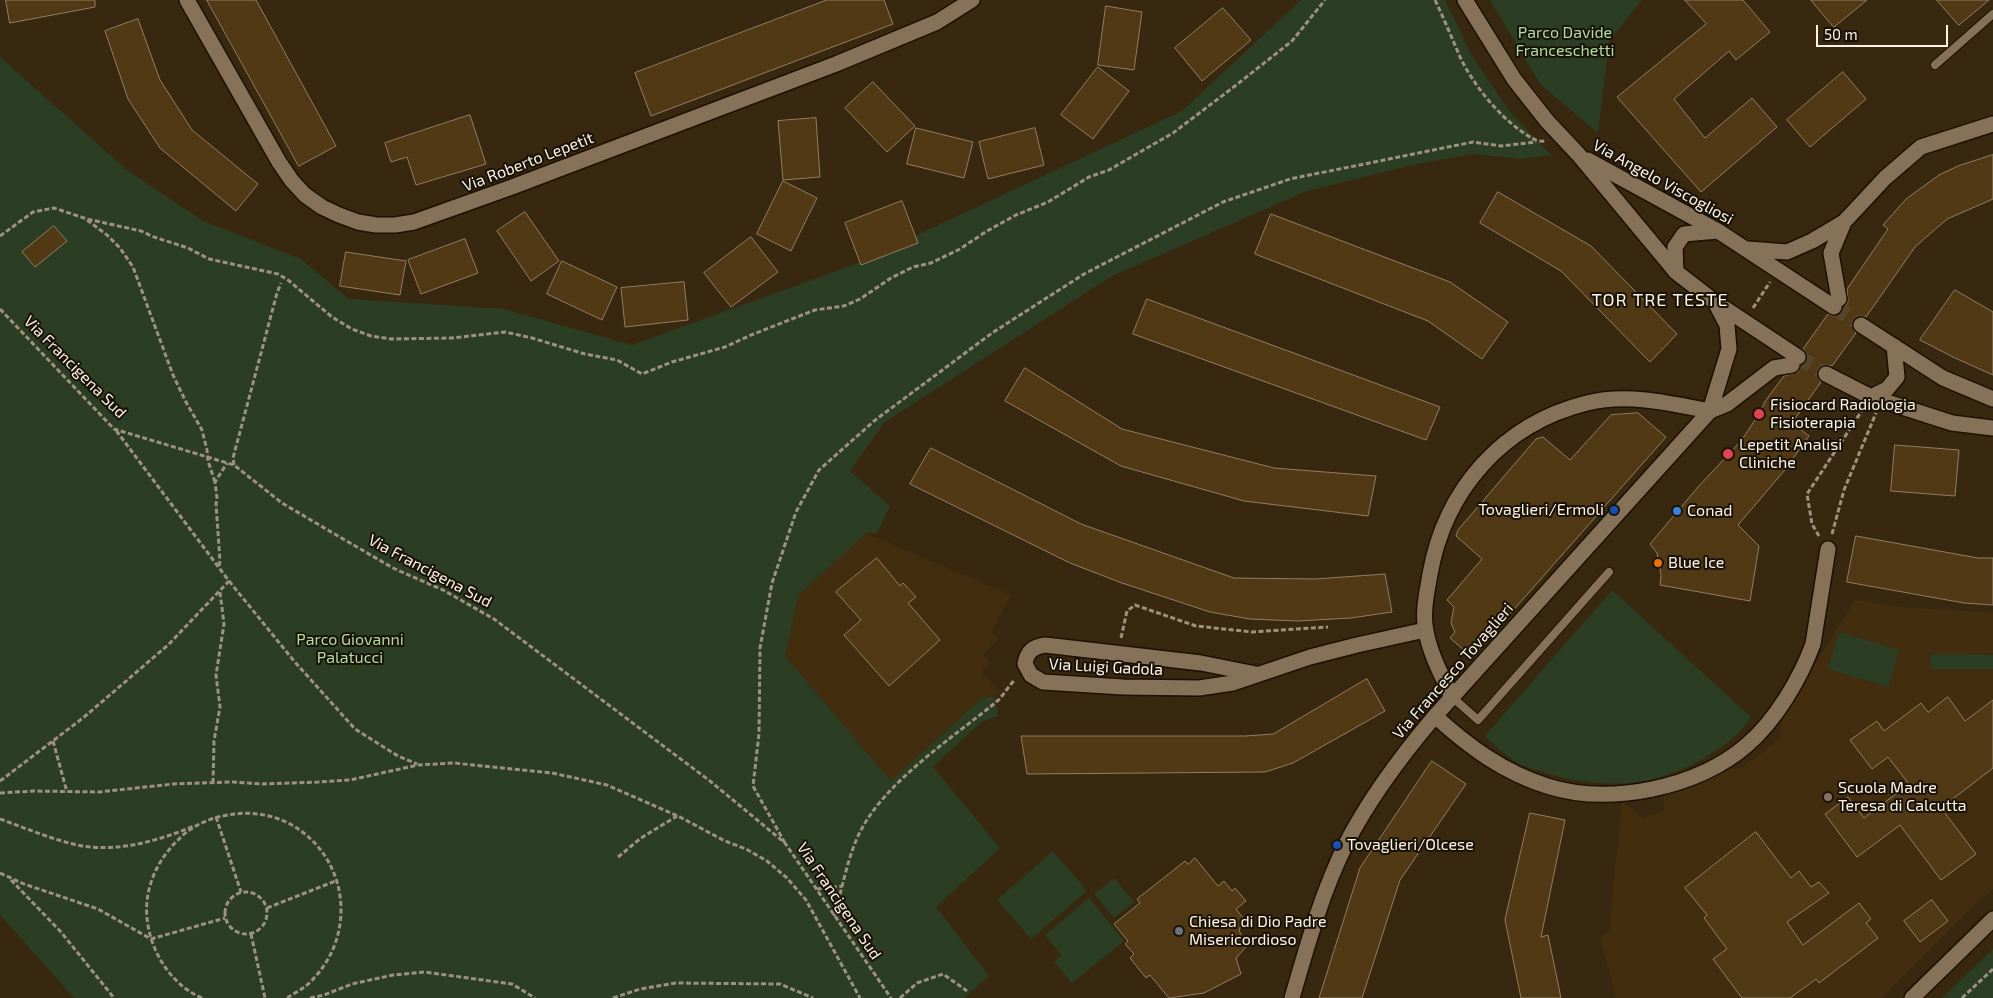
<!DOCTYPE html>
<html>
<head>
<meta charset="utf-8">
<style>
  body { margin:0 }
  #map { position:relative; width:1993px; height:998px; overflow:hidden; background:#382810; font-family:"Exo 2",sans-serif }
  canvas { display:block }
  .scale { position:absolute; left:1816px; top:25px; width:132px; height:22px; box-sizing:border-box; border:2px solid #fef3e5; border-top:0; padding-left:6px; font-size:15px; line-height:18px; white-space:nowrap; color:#fef3e5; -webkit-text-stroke:4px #191208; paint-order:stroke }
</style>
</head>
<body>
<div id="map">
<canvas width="1993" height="998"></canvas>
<div class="scale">50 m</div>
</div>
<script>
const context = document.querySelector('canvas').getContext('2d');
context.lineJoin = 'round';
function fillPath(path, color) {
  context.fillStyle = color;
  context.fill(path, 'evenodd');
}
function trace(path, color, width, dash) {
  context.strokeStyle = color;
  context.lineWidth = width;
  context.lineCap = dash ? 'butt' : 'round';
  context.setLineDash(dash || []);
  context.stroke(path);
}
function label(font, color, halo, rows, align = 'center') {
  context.font = font + ' "Exo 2",sans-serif';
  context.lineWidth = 4;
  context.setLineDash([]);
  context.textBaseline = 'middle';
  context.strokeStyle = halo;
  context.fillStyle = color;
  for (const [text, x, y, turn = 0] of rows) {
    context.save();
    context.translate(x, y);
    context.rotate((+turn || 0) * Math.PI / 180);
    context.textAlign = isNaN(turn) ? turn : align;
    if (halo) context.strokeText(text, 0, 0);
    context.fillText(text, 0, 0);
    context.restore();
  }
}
fillPath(new Path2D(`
  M866 533 1011 595 991 633 998 639 983 655 991 662 981 672 1001 692 995 697H983L891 781 785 656 797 596Z
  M1855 600 1909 608 1993 612V889L1967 912 1881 998H1616L1600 937 1609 931 1622 801 1642 818 1664 811V794L1719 769 1741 768 1779 739 1783 715Z`), '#422e0f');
fillPath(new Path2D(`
  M1301 0H1445L1472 56 1510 112 1551 155 1522 159 1473 154 1417 164 1307 191 1112 276 885 422 850 471 890 506 877 533H866L798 596 785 656 891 781 983 697H995L998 716 981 722 933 767 1000 848 936 907 989 976 964 998H74L0 915V57L127 170 203 221 301 259 349 299 504 309 632 345 853 265 1182 111Z
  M1490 0H1642L1609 41 1598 133 1541 85Z
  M1612 590 1751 717C1731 750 1675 777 1638 782 1607 786 1572 782 1543 772 1535 769 1525 767 1518 763 1506 756 1495 746 1485 736Z
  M1839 632 1899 650 1888 687 1828 669Z
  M1931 654 1993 655V669H1931Z
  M1053 851 1087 891 1031 939 997 900Z
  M1114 878 1134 902 1114 918 1094 894Z
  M1089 898 1124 941 1072 983 1054 962 1061 955 1045 935Z
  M1993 949V998H1942Z`), '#2b3e24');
const building = new Path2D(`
  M6 0H95V7L10 23Z
  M207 0H256L336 146 299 166Z
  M827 0H884L893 24 651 116 635 73Z
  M1685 0H1743L1770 32 1736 60 1729 51 1674 99 1705 138 1752 98 1777 127 1701 192 1617 97 1706 24Z
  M1811 0H1867L1834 27Z
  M1937 0H1989L1959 25Z
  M1106 6 1142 12 1134 70 1098 65Z
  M1223 8 1251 40 1202 81 1175 48Z
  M138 19 160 80 192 130 258 184 236 211 160 148 128 99 105 31Z
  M1098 67 1129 91 1093 139 1061 115Z
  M1843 72 1866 99 1810 147 1787 120Z
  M873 82 915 126 887 152 845 108Z
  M470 115 486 164 416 185 407 157 391 162 385 143Z
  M816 118 820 177 783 180 778 121Z
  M916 128 973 142 964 178 907 164Z
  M1035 128 1044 165 988 179 979 142Z
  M1993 155V199L1947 219 1915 247 1866 317 1861 316 1853 320 1852 325 1856 333 1832 366 1825 365 1818 369 1817 375 1821 382 1792 423 1809 436 1784 471 1738 525 1759 546 1750 601 1660 585 1661 575 1657 553 1650 544 1698 487 1741 441 1757 417 1766 400 1784 376 1798 372 1801 366 1805 363 1807 357 1803 349 1828 314 1834 316 1842 312 1848 302 1847 289 1888 229 1883 225 1906 199 1939 175 1958 166Z
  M783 181 817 198 791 251 757 234Z
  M1498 192 1591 246 1677 334 1650 362 1561 271 1480 223Z
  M902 201 918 243 861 265 845 223Z
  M525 212 559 261 531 281 497 231Z
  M1271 214 1450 282 1508 322 1482 359 1428 321 1255 254Z
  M54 226 67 241 35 267 22 252Z
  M751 237 778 272 731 307 704 273Z
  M465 239 478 273 421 294 408 260Z
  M346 252 406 261 400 295 340 286Z
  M562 261 617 287 602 320 547 294Z
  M684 282 688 320 625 327 621 288Z
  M1955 290 1993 312V375L1955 358 1920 340Z
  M1147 299 1440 407 1426 440 1133 334Z
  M1025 368 1122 429 1274 468 1376 476 1368 516 1244 501 1121 466 1005 401Z
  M1638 413 1666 437 1472 657 1450 638 1455 632 1451 623 1454 607 1447 600 1482 559 1456 536 1458 530 1536 439 1543 437 1570 460 1611 415Z
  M1895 445 1959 450 1955 496 1891 491Z
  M931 448 1081 524 1234 578 1315 579 1385 574 1392 612 1351 618 1297 621 1250 619 1210 612 1122 583 1070 563 910 484Z
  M1856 536 1978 558H1993V605L1964 603 1847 582Z
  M877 558 900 586 903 583 916 597 908 603 940 640 889 686 844 635 861 620 836 592Z
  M1367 679 1385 711 1293 763 1265 772 1027 774 1021 736H1245L1273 734Z
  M1948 697 1965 721 1993 700V768L1941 808 1976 854 1941 880 1900 825 1857 857 1825 814 1848 797 1864 818 1909 784 1888 757 1872 769 1850 740 1877 721 1884 731 1921 703 1928 712Z
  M1432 761 1466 784 1400 880 1362 998H1319L1360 868Z
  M1530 813 1565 820 1541 937 1548 935 1561 998H1521L1505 920Z
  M1756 832 1791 878 1799 871 1811 887 1819 882 1829 893 1787 922 1803 945 1859 903 1871 919 1866 923 1878 938 1819 983 1816 979 1790 998H1742L1713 959 1727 949 1704 918 1707 915 1685 888Z
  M1195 858 1218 886 1224 881 1232 891 1235 888 1246 901 1236 909 1244 919 1239 930 1246 947 1236 958 1241 974 1204 993 1169 998 1150 975 1146 978 1130 958 1134 954 1125 944 1128 941 1114 924 1140 903 1137 899 1185 861 1188 864Z
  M1932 900 1948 921 1920 942 1904 921Z`);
fillPath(building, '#503914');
trace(building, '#917e64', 1);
trace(new Path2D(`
  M1834 307 1861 325
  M1798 357 1826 374`), '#564630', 15, [15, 8]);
const service = new Path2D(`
  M1935 65 1993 14
  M1452 697 1478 720 1609 572`);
const minor = new Path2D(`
  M187 0 279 162 292 181 305 195 322 207 339 215 358 222 376 225H395L414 222 512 187 836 64 937 22 972 0
  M1465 0 1514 79 1547 121 1578 154 1676 272 1715 302 1798 357
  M1588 160 1718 231 1834 307
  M1748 249 1787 252 1812 241 1844 222 1885 178 1921 147 1993 124
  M1676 272 1675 247 1684 234 1718 231
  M1839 299 1831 253 1844 222
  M1861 325 1943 378 1993 399
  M1826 374 1871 397 1952 423 1993 428
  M1871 397 1887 389 1897 377 1894 346
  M1710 411 1727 404 1774 368 1792 365
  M1256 674 1201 663 1045 645C1033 647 1027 651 1025 664L1031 675 1043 682 1123 687 1199 688 1233 683 1310 657 1357 645 1425 630
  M1452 697C1442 676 1430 654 1426 631 1422 613 1427 592 1430 574 1445 490 1502 424 1587 403 1628 393 1669 403 1710 411
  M1435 716C1469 747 1503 772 1547 786 1610 806 1697 788 1747 745 1776 720 1800 679 1813 644L1828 549
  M1292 998C1307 946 1322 892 1346 844 1370 797 1401 756 1435 716L1710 411 1729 349 1727 325 1715 302
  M1912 998 1993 919`);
trace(service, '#1e1000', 10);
trace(minor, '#1e1000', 18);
trace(new Path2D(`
  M1435 0C1444 19 1452 38 1460 57 1473 84 1497 114 1521 131 1530 137 1535 142 1545 141
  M87 220 107 235 120 248 133 267 173 375 186 402 202 430 207 450 208 461 215 482
  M0 236 33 212 54 208 87 219 141 231 154 237 188 248 209 259 278 274 288 280 332 317 352 329 371 336 391 339 452 338 505 332 532 338 585 354 617 360 642 374 672 362 725 347 751 335 815 310 844 306 860 299 891 278 913 267 931 263 960 249 987 231 1016 215 1048 202 1089 177 1109 170 1173 133 1235 86 1292 41 1325 0
  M1753 308 1770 282
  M0 309 114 429 234 465 282 503 338 536 393 568 443 590 494 619 710 781 785 843 891 998
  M234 465 233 458 277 293 281 283
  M1832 534 1844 490 1876 413
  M1819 536 1812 524 1807 494 1863 409
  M219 566 220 561 216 504 217 498 215 482 227 463
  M229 581 294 661 355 729 398 756 417 764
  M1121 638 1127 611 1135 605 1196 626 1252 632 1328 627
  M53 741 67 792
  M0 781 83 718 168 645 229 581 115 429
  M213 783 214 741 220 707 216 675 224 624 220 592
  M0 793 34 791 99 792 173 784 233 782 262 784 318 782 350 780 418 765 454 763 552 773 607 785 678 816 725 841 746 849 767 861 787 878 806 900 860 998
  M216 817 241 892
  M0 819C25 828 51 839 77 845 117 853 158 841 194 826
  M785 843 753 786 759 734 760 648 772 583 796 512 819 470 874 421 992 333 1084 274 1223 202 1290 179 1473 142 1501 146 1536 142
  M618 857 641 838 677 816
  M0 873 24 884 98 909 151 939 225 918
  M11 880 61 932 114 998
  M817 889 843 886
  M225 913a21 21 0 1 1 42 0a21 21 0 1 1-42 0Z
  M267 908 338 880
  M834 916C842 890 848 855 860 832 885 782 952 738 995 703 1003 697 1007 687 1015 680
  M251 934 265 998
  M202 998C171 985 150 951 147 918 144 889 157 860 178 840 191 826 209 818 228 815 249 811 271 814 290 824 347 855 358 931 314 978 307 987 296 992 287 998
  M310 998 324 995 352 984 393 975 424 972 512 984 535 998
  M613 998 640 989 676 983 780 984 813 998
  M900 998 917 983 943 974 967 991
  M1962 998 1993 969`), '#9f917f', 3, [5, 2.5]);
trace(service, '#857259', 8);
trace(minor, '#857259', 15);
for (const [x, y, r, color] of [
  [1759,414,6,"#e0444e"],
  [1728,454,6,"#e0444e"],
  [1614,510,5,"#1a4fb4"],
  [1677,511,5,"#3f7fe0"],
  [1658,563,5,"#e8710a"],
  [1828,797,5,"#8d6e63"],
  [1337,845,5,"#1a4fb4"],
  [1179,931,5,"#6b7280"]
]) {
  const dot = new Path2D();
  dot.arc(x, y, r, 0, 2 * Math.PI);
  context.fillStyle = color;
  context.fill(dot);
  trace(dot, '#191208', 2);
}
label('16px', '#b0dba1', '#191208', [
  ["Parco Davide",1565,33],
  ["Franceschetti",1565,51],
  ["Parco Giovanni",350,640],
  ["Palatucci",350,658]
]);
label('16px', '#fef3e5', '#191208', [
  ["Via Roberto Lepetit",528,162,-21],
  ["Via Angelo Viscogliosi",1663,182,29],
  ["Via Francigena Sud",75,367,45],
  ["Via Francigena Sud",430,571,28],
  ["Via Luigi Gadola",1106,667,3],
  ["Via Francesco Tovaglieri",1453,671,-49],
  ["Via Francigena Sud",839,901,56]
]);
label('16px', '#fef3e5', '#191208', [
  ["Fisiocard Radiologia",1770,405],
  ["Fisioterapia",1770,423],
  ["Lepetit Analisi",1739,445],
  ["Cliniche",1739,463],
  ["Tovaglieri/Ermoli",1604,510,"right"],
  ["Conad",1687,511],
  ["Blue Ice",1668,563],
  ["Scuola Madre",1838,788],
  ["Teresa di Calcutta",1838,806],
  ["Tovaglieri/Olcese",1347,845],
  ["Chiesa di Dio Padre",1189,922],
  ["Misericordioso",1189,940]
], 'left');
context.letterSpacing = '1px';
label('18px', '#fef3e5', '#191208', [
  ["TOR TRE TESTE",1660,300]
]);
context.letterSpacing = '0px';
</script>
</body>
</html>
